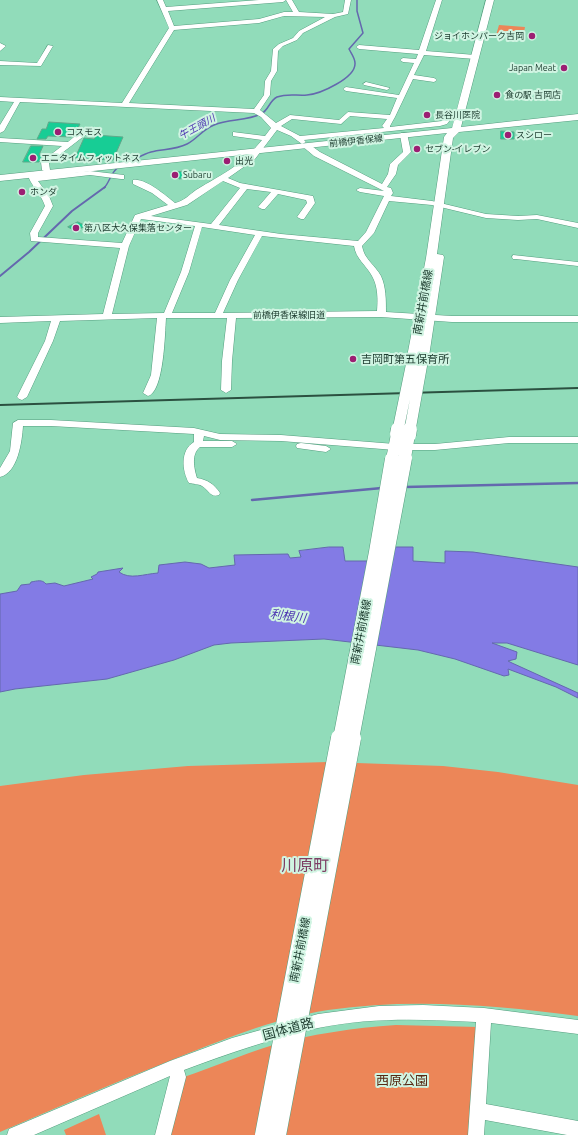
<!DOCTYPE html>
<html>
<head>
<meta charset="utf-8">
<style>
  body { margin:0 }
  canvas { display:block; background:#91dcba }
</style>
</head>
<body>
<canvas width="578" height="1135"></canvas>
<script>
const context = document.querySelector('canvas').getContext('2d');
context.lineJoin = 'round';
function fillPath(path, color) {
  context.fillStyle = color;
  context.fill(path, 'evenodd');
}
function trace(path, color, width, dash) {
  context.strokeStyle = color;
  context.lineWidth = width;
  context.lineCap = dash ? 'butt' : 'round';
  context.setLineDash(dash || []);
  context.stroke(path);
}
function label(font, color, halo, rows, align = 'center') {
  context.font = font + ' Ubuntu,"Noto Sans JP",sans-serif';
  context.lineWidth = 4;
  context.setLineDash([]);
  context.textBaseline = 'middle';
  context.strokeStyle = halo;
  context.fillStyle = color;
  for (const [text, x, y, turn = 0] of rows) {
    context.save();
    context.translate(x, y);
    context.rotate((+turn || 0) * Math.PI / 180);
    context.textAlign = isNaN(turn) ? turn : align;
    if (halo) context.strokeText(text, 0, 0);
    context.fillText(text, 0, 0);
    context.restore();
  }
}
fillPath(new Path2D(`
  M499 25 525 27 523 37 496 35Z
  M328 762 443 766 498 772 578 785V1016C495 1005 411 998 328 1010 272 1019 219 1041 167 1062 111 1084 56 1108 0 1132V786L84 775 188 766Z
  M396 1025 479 1027 470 1135H168L184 1077C213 1067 241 1055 270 1046 311 1034 353 1028 396 1025Z
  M99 1114 106 1135H66L64 1130Z`), '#ec8658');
const water = new Path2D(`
  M329 547H343L345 561H375L395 547H413V561L445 563V551L473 552 578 567V665L507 643H492L517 652 516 659 508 661 512 663 578 693V698L556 687 508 669 509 675 504 676 455 659 418 650 324 639 231 643 214 645 174 660 107 679 15 689 0 692V594L17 591 21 585 30 584 31 582C37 581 42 579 46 584L55 583 64 586 93 579 91 577 97 574 98 572 123 568 119 572C130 580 144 574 158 573L159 565 185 562 201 564 209 568 235 565 234 555 288 554 290 558 301 557 299 551Z`);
fillPath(water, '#837be5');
trace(water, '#6468ae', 1);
trace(new Path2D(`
  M129 162C136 159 143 154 151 152 163 149 175 150 187 144 197 139 203 129 214 125 229 119 246 121 261 114 269 110 269 101 277 97 288 93 297 96 307 95 320 94 356 78 355 63 355 58 351 53 349 49L363 33 357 11V0
  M104 188C110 182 111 171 119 167`), '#6468ae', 1.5);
trace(new Path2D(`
  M0 276 29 252 72 211 105 187`), '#6468ae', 2);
trace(new Path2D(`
  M405 487 578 483
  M252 500 382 488`), '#6468ae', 2.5);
const building = new Path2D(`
  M49 122 80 124 75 134 71 137 48 136 46 139H37L42 129H46Z
  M501 131 514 132V139H501Z
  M95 135 123 137 113 160 75 158 84 138 94 139Z
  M31 146H43L39 155H43L39 162H23Z
  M192 171 185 178 179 179 177 172Z
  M78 222 86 226 75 231 68 227Z`);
fillPath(building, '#17cd95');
trace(building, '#5fa889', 1);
const minor = new Path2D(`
  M157 0H163L166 7 259 0H286L283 2 168 11 174 26 259 19 284 12H293L286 0H292L299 12 333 14 343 12 345 0H351L348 14 335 17 303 33 297 40 283 46 278 51 277 71 271 81 270 95 260 110 276 123 290 115 339 120 348 112 390 115 397 98 346 91 343 89 346 87 399 95 414 63 403 62 400 60 403 58 416 59 418 54 359 49 356 47 359 45 419 50 436 0H442L426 51 475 55 478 57 475 59 424 55 414 75 434 78 437 80 434 82 413 79 395 117 390 126V127L442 121 445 117 447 116H459L462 118 461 119 450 120 447 124 440 126 304 140 306 142 302 144 291 136 277 130 255 159 228 178 240 183 313 196 315 203 304 219H301L297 217 307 203 306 200 278 194 265 209H262L258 207 271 192 247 189 219 225 281 234 358 241 366 232 384 196 360 192 356 190 360 188 384 191 314 156 302 146 303 144H309L320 152 382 184 388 174 390 164 403 152 400 135 401 133H407L411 152 398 165 396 174 387 187 391 188 393 193 391 196 432 201 486 214 518 216 537 215 578 223V228L537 219 518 220 486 218 432 205 389 201 374 233 362 246C364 259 375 265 381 276 386 287 386 300 386 312L452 316H578V322H452L381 317 236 318 232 361 231 390 226 393 221 390 222 361 227 318H166C165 333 164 392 148 396L143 393 151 375 157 318 60 321 53 341 27 397 22 400 19 399 17 397 45 341 51 321 0 323V317L103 314 120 248 31 241 30 233 45 206C42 195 27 181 28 173H34L35 176 90 171 124 175V179H121L90 175 38 181 49 196 53 206 38 233V237L122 243 135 215 168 205 152 193 133 184V180C146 178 166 196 175 203 184 201 189 195 196 190 224 173 240 167 262 140L233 136V132L265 136 271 128 261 117 254 113 20 102 4 131 0 133V125L14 102 0 101V97L122 103 169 28ZM284 16 325 17 299 31 293 38 279 44 273 49 271 71 265 81 264 95 254 109 129 103 174 30 259 23ZM350 116 387 119 382 126 384 128 300 136 281 126 292 119 341 124ZM223 181 240 188 211 224 151 216 187 205ZM141 219 195 226 181 272 164 313 112 314 129 246ZM202 227 255 235 230 280 215 313H172L189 272ZM262 236 354 246C356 259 366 265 372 276 378 286 378 300 377 311L223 313 238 280Z
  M0 43 6 46 0 51Z
  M48 45 53 46 41 66 0 65V61L37 63Z
  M366 82 390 88 387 90 364 85 363 84Z
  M81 131H87L88 133 49 163 50 170 46 172 42 170 41 162 62 146 0 142V138L68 142Z
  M513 255 578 262V266L516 259H513L512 257Z
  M18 420H51L194 428 220 434 281 435 395 444H435L509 437H578V443H509L435 450H395L281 441 220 440 204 436 203 441H232L237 444 232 447H200C191 454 194 468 197 478 208 480 214 484 220 493L219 495C210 498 209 490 202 486 199 484 193 484 189 483 182 471 180 450 194 442V434L51 426H23C22 441 18 473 0 477V468L10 451 13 423Z
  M301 443 326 446 331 449 326 452 297 448 296 446 297 444Z
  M423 1005 484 1008 578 1020V1034L491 1023 486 1104 578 1121V1135H567L485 1120 484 1135H468L476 1022C423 1019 370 1017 318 1028 273 1038 227 1054 184 1070L186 1077 171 1135H155L170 1076 34 1135H7L9 1129 170 1061 232 1038 318 1014 379 1006Z`);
const major = new Path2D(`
  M486 0H494L461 127 578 114V120L459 132 453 138 437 254 443 255 444 257 428 363 426 365 422 367 417 364 412 365 408 364 406 362 426 258 444 137 447 133 0 181V175L452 128Z
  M397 430 401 431 403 434 409 431 413 432 415 435 411 458 410 461H400L399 455 397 462H387L386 459 391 434 393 431Z`);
trace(minor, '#549d7e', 1);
trace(major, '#549d7e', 1);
fillPath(minor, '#fff');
fillPath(major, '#fff');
trace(new Path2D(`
  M0 405 578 388`), '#2b5040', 2);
const majorBridgeFar2 = new Path2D(`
  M398 430 412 362
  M410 430 422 363`);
const majorBridgeFar1 = new Path2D(`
  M397 434 398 429
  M409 435 410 429
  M340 739 376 552 392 459
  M352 739 405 458`);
const majorBridge = new Path2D(`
  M264 1135 340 738
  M277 1135 352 738`);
trace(majorBridgeFar2, '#549d7e', 12, []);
trace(majorBridgeFar1, '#549d7e', 15, []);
trace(majorBridge, '#549d7e', 19, []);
trace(majorBridgeFar2, '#fff', 11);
trace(majorBridgeFar1, '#fff', 14);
trace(majorBridge, '#fff', 18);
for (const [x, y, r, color] of [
  [532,36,4,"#9c1e73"],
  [564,68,4,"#9c1e73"],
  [497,95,4,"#9c1e73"],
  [427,115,4,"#9c1e73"],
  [58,132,4,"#9c1e73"],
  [508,135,4,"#9c1e73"],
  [417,149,4,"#9c1e73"],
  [33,158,4,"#9c1e73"],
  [227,161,4,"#9c1e73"],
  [175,175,4,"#9c1e73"],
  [22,192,4,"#9c1e73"],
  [76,228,4,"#9c1e73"],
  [353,359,4,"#9c1e73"]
]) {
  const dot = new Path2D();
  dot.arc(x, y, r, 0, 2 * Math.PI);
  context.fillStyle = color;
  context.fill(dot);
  trace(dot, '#d0f4e2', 1.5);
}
label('9px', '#1b3a2d', '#d0f4e2', [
  ["ジョイホンパーク吉岡",524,36,"right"],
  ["Japan Meat",556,68,"right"],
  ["食の駅 吉岡店",505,95],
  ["長谷川医院",435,115],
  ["コスモス",66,132],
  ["スシロー",516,135],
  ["セブン-イレブン",425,149],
  ["エニタイムフィットネス",41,158],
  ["出光",235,161],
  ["Subaru",183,175],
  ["ホンダ",30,192],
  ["第八区大久保集落センター",84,228]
], 'left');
label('9px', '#1b3a2d', '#d0f4e2', [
  ["前橋伊香保線",356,141,-6],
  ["前橋伊香保線旧道",289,315]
]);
label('italic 10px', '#4e36b2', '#d0f4e2', [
  ["午王頭川",197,127,-29]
]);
label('11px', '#1b3a2d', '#d0f4e2', [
  ["南新井前橋線",423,302,-80],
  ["南新井前橋線",361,632,-79],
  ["南新井前橋線",300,950,-79]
]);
label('11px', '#1b3a2d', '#d0f4e2', [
  ["吉岡町第五保育所",361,359]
], 'left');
label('italic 12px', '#4e36b2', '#d0f4e2', [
  ["利根川",288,616,7]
]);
label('13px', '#1b3a2d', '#d0f4e2', [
  ["国体道路",288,1029,-15]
]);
label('13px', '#572a14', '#d0f4e2', [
  ["西原公園",402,1081]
]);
label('16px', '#7d3e64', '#d0f4e2', [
  ["川原町",305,866]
]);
</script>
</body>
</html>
